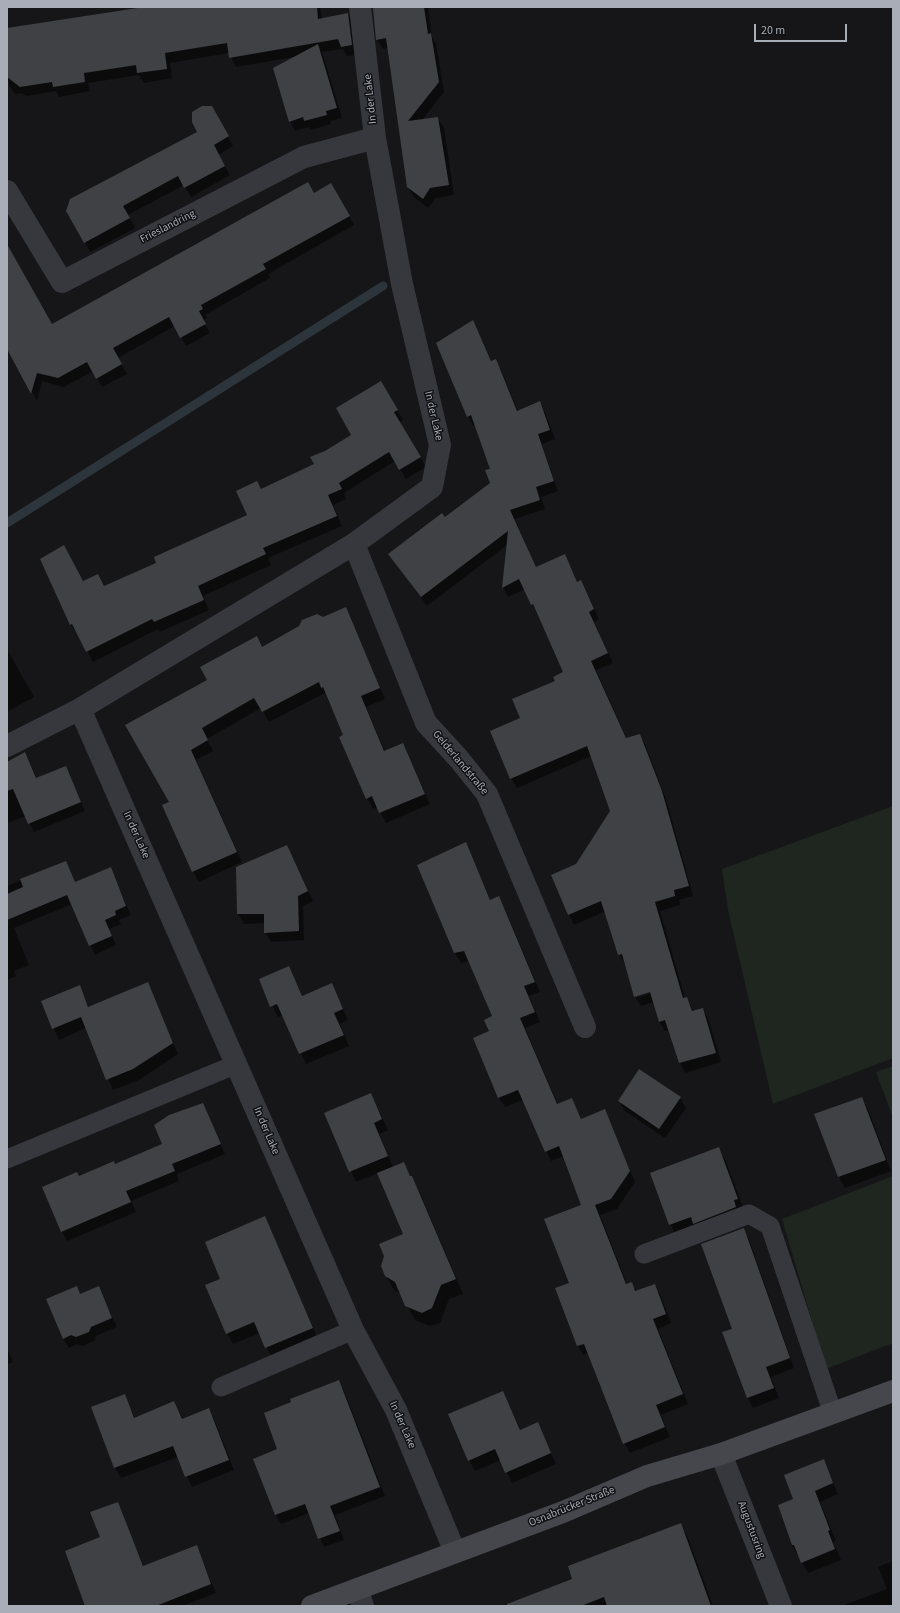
<!DOCTYPE html>
<html>
<head>
<meta charset="utf-8">
<style>
  body { margin:0 }
  #map { position:relative; width:900px; height:1613px; overflow:hidden; background:#161618; font-family:"Source Sans 3",sans-serif }
  canvas { display:block }
  .frame { position:absolute; inset:0; border:8px solid #a8adb8; pointer-events:none }
  .scale { position:absolute; left:754px; top:24px; width:93px; height:18px; box-sizing:border-box; border:2px solid #a8adb8; border-top:0; padding-left:5px; font-size:12px; line-height:14px; white-space:nowrap; color:#a8adb8; -webkit-text-stroke:3px #111113; paint-order:stroke }
</style>
</head>
<body>
<div id="map">
<canvas width="900" height="1613"></canvas>
<div class="frame"></div>
<div class="scale">20 m</div>
</div>
<script>
const context = document.querySelector('canvas').getContext('2d');
context.lineJoin = 'round';
function fillPath(path, color) {
  context.fillStyle = color;
  context.fill(path, 'evenodd');
}
function trace(path, color, width, dash) {
  context.strokeStyle = color;
  context.lineWidth = width;
  context.lineCap = dash ? 'butt' : 'round';
  context.setLineDash(dash || []);
  context.stroke(path);
}
function label(font, color, halo, rows, align = 'center') {
  context.font = font + ' "Source Sans 3",sans-serif';
  context.lineWidth = 3;
  context.setLineDash([]);
  context.textBaseline = 'middle';
  context.strokeStyle = halo;
  context.fillStyle = color;
  for (const [text, x, y, turn = 0] of rows) {
    context.save();
    context.translate(x, y);
    context.rotate((+turn || 0) * Math.PI / 180);
    context.textAlign = isNaN(turn) ? turn : align;
    if (halo) context.strokeText(text, 0, 0);
    context.fillText(text, 0, 0);
    context.restore();
  }
}
fillPath(new Path2D(`
  M893 806V1058L773 1104 728 910 722 869Z
  M893 1066V1118L876 1072Z
  M893 1176V1343L826 1369 782 1219Z`), '#1e261f');
fillPath(new Path2D(`
  M147 7H320L322 19 348 14 353 24 357 55 347 56 343 49 322 52 342 118 330 121 331 124 311 130 309 127 295 131 290 121 294 57 236 67 229 53 170 63 172 78 144 83 139 75 88 83 90 91 59 97 56 91 26 96 22 93 15 94 9 85 7 68V29Z
  M383 7H428L432 37 436 44 444 92 422 120 438 118 444 128 454 195 436 198 428 208 414 197 408 187 389 48 383 49 377 40Z
  M211 107 233 146 218 155 230 175 191 197 184 185 128 215 135 228 90 252 68 211 199 132Z
  M331 185 354 225 268 274 270 278 205 315 207 318 203 321 210 333 186 346 175 326 118 358 127 374 102 387 93 371 64 387 42 381 37 401 7 347V246L51 325Z
  M473 321 492 362 495 361 501 370 518 411 540 402 545 412 555 439 542 444 558 491 541 497 545 509 515 519 536 568 570 565 578 583 581 581 586 591 599 619 594 622 613 663 596 670 627 739 640 735 645 744 667 802 693 896 679 900 680 905 660 911 685 998H687L694 1012 703 1009 708 1018 721 1062 685 1073 680 1063 670 1030 665 1031 659 1021 654 1002 641 1006 635 997 625 964 619 954 606 911 574 925 552 876 576 865 611 812 591 756 517 788 511 778 522 719 564 673 538 613 532 605 538 602 525 589 508 597 503 587 507 545 427 606 390 554 445 518 491 483 492 469 476 425 473 426 468 416ZM655 990V992L636 998V996Z
  M381 382 403 420 399 422 426 467 406 479 395 461 344 493 346 499 333 505 342 526 268 558 271 565 203 596 209 610 160 632 158 629 93 662 78 634H77L71 625 42 560 84 583 104 587 158 563 248 516 261 490 315 465 325 452 353 436Z
  M345 608 385 699 366 707 385 751 403 744 430 804 386 823 378 807 373 809 367 798 344 736 325 693 269 722 261 708 207 739 213 751 196 760 242 862 199 882 193 871 170 802 208 680 262 648Z
  M7 649 34 697 7 712Z
  M25 753 37 778 66 767 85 811 34 832 26 816 7 823V763Z
  M465 843 491 901 498 898 504 907 540 992 529 996 540 1022 525 1028 558 1105 571 1099 582 1120 604 1110 635 1182 617 1209 600 1215 627 1284 631 1283 637 1292 655 1285 660 1294 671 1323 658 1329 688 1404 661 1415 670 1437 630 1453 624 1443 588 1353 583 1355 578 1346 571 1284 582 1205 564 1156 551 1161 523 1100 505 1107 499 1098 474 1039 490 1032 493 1016 469 961 461 963 455 953 418 866Z
  M287 846 313 901 303 906 304 940 271 942 265 932V923L244 924 238 914 237 868Z
  M65 862 75 883 110 869 131 915 119 920 121 924 109 929 116 945 95 955 72 904 14 928 29 965 14 971 16 976 7 980V886Z
  M288 967 303 997 332 985 348 1020 340 1024 349 1046 306 1064 283 1015 278 1017 260 979Z
  M147 983 178 1054 139 1080 113 1090 86 1028 59 1040 42 1001 79 987 89 1007Z
  M371 1094 388 1130 379 1134 393 1167 403 1163 419 1191 463 1294 449 1299 440 1323 430 1326 415 1320 401 1294 394 1290 386 1276 404 1235 378 1173 356 1182 325 1113Z
  M680 1098 686 1108 665 1138 625 1111 619 1101Z
  M862 1098 868 1109 891 1171 845 1188 839 1177 816 1115Z
  M203 1105 225 1154 177 1174 179 1181 131 1201 136 1212 67 1241 62 1231 79 1177 115 1165 163 1145Z
  M718 1149 725 1159 744 1210 676 1235 670 1224Z
  M265 1218 318 1339 272 1358 260 1333 233 1344 227 1333 221 1279Z
  M743 1229 749 1239 794 1368 771 1377 779 1398 753 1408 748 1398 724 1333 734 1329Z
  M76 1287 81 1295 98 1287 117 1327 96 1336 94 1341 82 1346 77 1344 69 1348 63 1339Z
  M7 1348 13 1362 7 1364Z
  M339 1382 344 1391 385 1496 335 1515 344 1540 324 1547 309 1513 281 1524 276 1515 279 1450Z
  M503 1392 521 1430 537 1424 556 1464 512 1483 501 1460 475 1471 469 1460Z
  M124 1396 135 1418 174 1402 183 1419 208 1409 214 1419 234 1470 192 1487 178 1457 121 1478 115 1468 92 1408Z
  M823 1460 838 1494 820 1502 836 1541 833 1542 841 1560 808 1573 792 1545 794 1500Z
  M117 1503 144 1567 196 1546 216 1593 182 1606H87L101 1538Z
  M680 1524 687 1535 713 1606H539L574 1579Z
  M893 1561V1606H841L887 1589 878 1567Z`), '#0007');
trace(new Path2D(`
  M7 523 383 286`), '#2c353c', 9);
fillPath(new Path2D(`
  M144 7H317L318 19 348 13 352 45 341 47 338 39 229 58 227 43 165 53 167 69 137 73 136 65 84 73 85 82 53 87 52 82 20 87 7 77V28Z
  M378 7H424L428 34 431 33 439 82 408 121 438 117 449 185 430 188 423 199 407 187 386 38 376 40 373 8Z
  M318 44 337 108 326 111 327 115 304 121 303 117 289 122 273 68Z
  M202 106H212L229 136 214 145 225 166 184 188 178 176 123 206 130 218 84 243 66 211 70 199 197 132 192 122V112Z
  M308 182 314 193 331 183 350 216 263 264 266 269 201 305 203 309 199 311 206 324 180 338 169 317 113 348 122 364 96 379 87 362 58 378 37 373 31 394 7 349V244L52 324Z
  M473 320 491 361 496 359 517 411 540 401 550 430 538 434 554 481 536 487 540 500 510 510 536 567 565 554 577 582 581 580 594 609 589 612 608 653 591 661 626 738 640 734 662 791 689 886 674 890 675 896 655 902 683 998 687 997 692 1011 703 1008 716 1053 679 1063 665 1020 659 1022 650 992 634 997 622 954 618 955 601 901 568 915 551 875 576 864 610 811 587 746 510 779 490 731 520 718 512 699 555 681 553 677 563 672 533 604 531 605 519 579 502 588 508 531 421 597 388 554 442 513 445 517 490 483 485 470 490 469 471 415 467 417 436 343Z
  M381 381 398 410 394 412 421 457 399 470 389 452 339 483 342 489 328 495 337 516 263 548 266 554 198 586 204 600 154 622 152 619 86 652 72 624 70 625 40 559 64 545 83 581 98 574 104 586 156 563 154 557 247 515 236 491 257 481 261 489 314 464 310 457 325 451 351 435 336 408Z
  M346 607 380 688 361 696 384 751 403 743 425 794 379 813 372 796 366 799 339 737 343 735 323 687 321 688 319 682 262 712 254 698 202 728 208 740 191 750 237 852 192 872 162 805 169 802 125 725 207 680 200 667 257 636 262 647 299 626 302 620 317 614 323 617Z
  M25 752 36 778 66 766 81 802 28 824 13 789 7 791V762Z
  M466 842 490 900 499 896 535 982 524 986 535 1012 520 1018 557 1104 572 1098 581 1119 605 1109 630 1171 611 1199 595 1205 626 1284 632 1282 635 1291 655 1284 666 1314 653 1319 683 1394 656 1405 665 1427 623 1444 584 1344 577 1346 555 1288 569 1283 544 1219 581 1205 559 1146 545 1152 518 1090 498 1098 473 1038 489 1031 484 1020 492 1016 464 951 454 953 417 865Z
  M287 845 308 891 298 896 299 931 264 933V914H237L236 867Z
  M66 861 75 882 111 867 126 906 115 911 116 915 105 920 112 936 89 946 67 895 7 920V894L23 887 20 879Z
  M289 966 302 996 332 983 343 1009 334 1013 344 1035 299 1054 277 1004 270 1007 259 979Z
  M148 982 173 1043 133 1069 106 1080 81 1017 52 1029 41 1001 80 985 88 1007Z
  M639 1069 681 1097 659 1129 618 1101Z
  M371 1093 382 1119 374 1123 388 1156 349 1172 324 1113Z
  M862 1097 886 1160 838 1177 814 1114Z
  M203 1103 221 1144 172 1164 175 1171 126 1191 131 1202 61 1232 42 1187 77 1172 79 1176 114 1161 115 1164 162 1144 154 1125 169 1115Z
  M719 1147 738 1199 734 1200 736 1207 693 1224 691 1217 669 1225 650 1173Z
  M404 1162 410 1176H412L456 1279 441 1285 432 1308 422 1313 405 1306 395 1282 385 1276 381 1266 384 1256 379 1244 403 1234 377 1173Z
  M265 1216 313 1328 265 1348 254 1322 226 1334 205 1285 220 1279 205 1242Z
  M744 1228 790 1358 766 1367 774 1388 747 1398 722 1332 732 1329 701 1244Z
  M77 1286 80 1294 99 1286 112 1318 91 1327 89 1332 76 1337 71 1335 63 1339 46 1299Z
  M339 1380 380 1487 330 1506 340 1531 318 1539 305 1504 275 1515 253 1459 277 1449 264 1413 291 1402 290 1399Z
  M503 1391 520 1430 538 1422 551 1453 505 1473 495 1449 468 1461 448 1414Z
  M125 1394 134 1418 174 1401 182 1419 209 1408 229 1460 185 1477 173 1446 114 1468 91 1407Z
  M824 1459 833 1483 815 1491 830 1530 828 1531 835 1549 801 1563 794 1545H792L778 1505 793 1499 784 1475Z
  M118 1502 143 1566 197 1545 211 1584 156 1606H85L65 1551 100 1537 90 1512Z
  M681 1523 711 1606H607L604 1597 581 1606H507V1604L572 1579 568 1566Z`), '#404145');
trace(new Path2D(`
  M7 1159 237 1064
  M644 1254 749 1214 770 1226 833 1414
  M221 1387 353 1330`), '#37383d', 19);
trace(new Path2D(`
  M360 7 375 138 402 284 440 445 432 487 354 544 80 709 353 1330 396 1410 455 1552
  M7 191 62 282 304 157 375 138
  M354 544 426 723 459 759 487 794 585 1027
  M7 746 80 709
  M721 1454 781 1606
  M357 1589 363 1606`), '#37383d', 22);
trace(new Path2D(`
  M312 1606 563 1512 647 1476 721 1454 893 1391`), '#45474d', 22);
label('11px', '#a8adb8', '#111113', [
  ["In der Lake",371,99,-96],
  ["Frieslandring",168,227,-27],
  ["In der Lake",433,416,77],
  ["Gelderlandstraße",460,763,50],
  ["In der Lake",136,835,66],
  ["In der Lake",266,1131,67],
  ["In der Lake",402,1425,66],
  ["Osnabrücker Straße",572,1507,-22],
  ["Augustusring",751,1530,69]
]);
</script>
</body>
</html>
